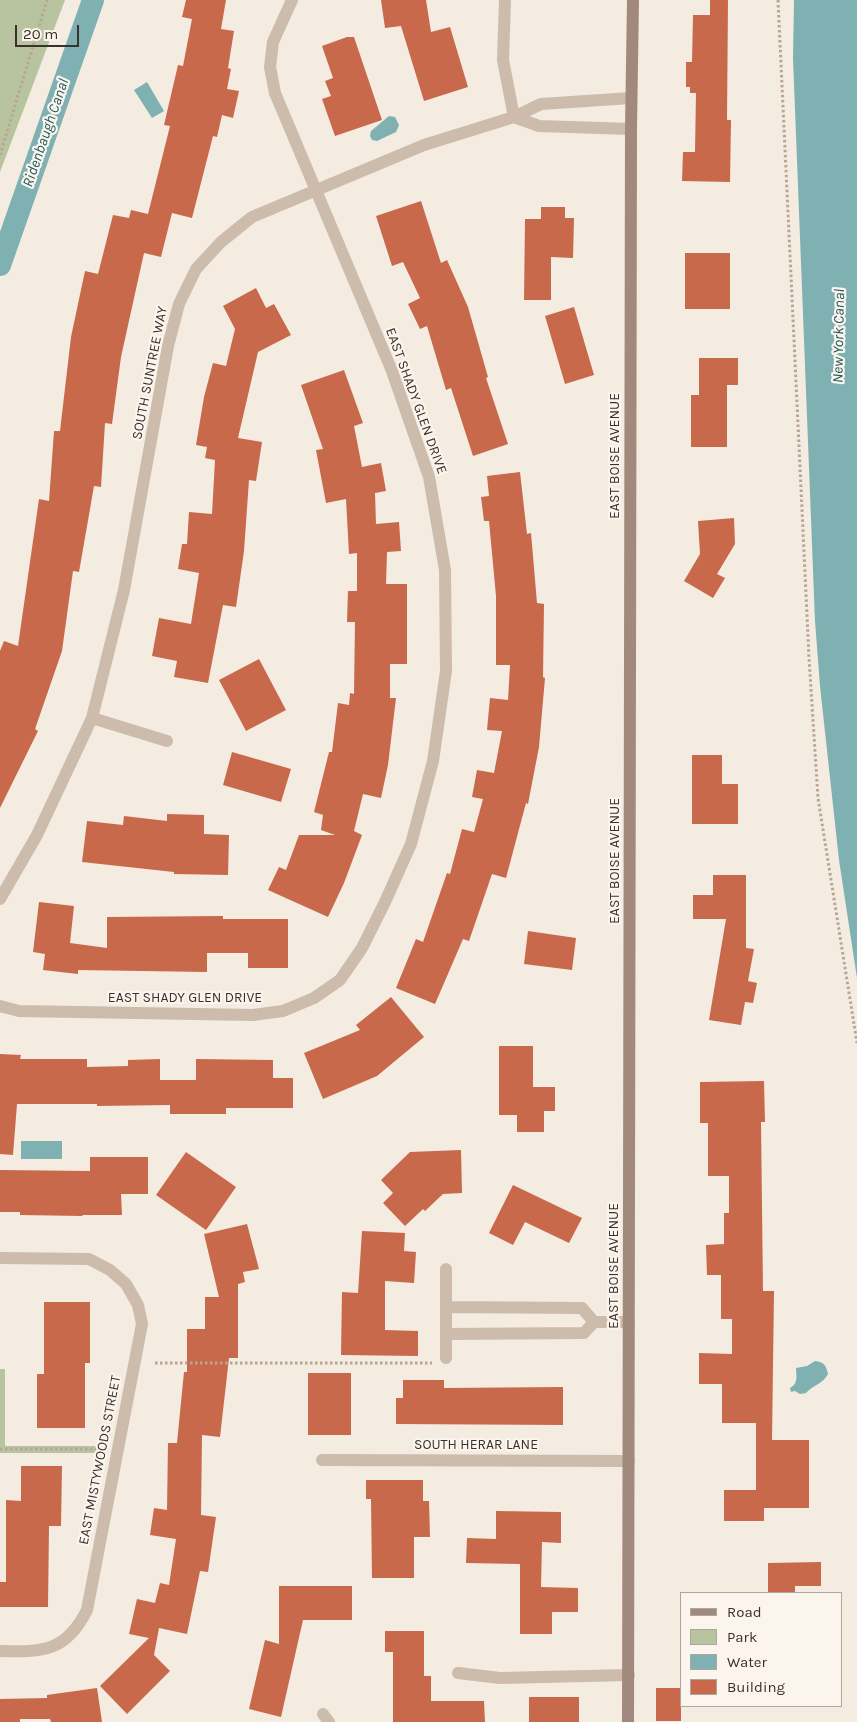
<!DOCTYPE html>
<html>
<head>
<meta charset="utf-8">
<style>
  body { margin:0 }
  #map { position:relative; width:857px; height:1722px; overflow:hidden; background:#f4ebe1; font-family:Karla,sans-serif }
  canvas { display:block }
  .legend { position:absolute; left:680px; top:1592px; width:162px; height:115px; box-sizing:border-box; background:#fbf5ee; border:1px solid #aea6a0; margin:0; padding:6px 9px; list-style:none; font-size:15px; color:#3b302b }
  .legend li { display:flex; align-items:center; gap:10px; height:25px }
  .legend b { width:25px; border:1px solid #aea6a0 }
  .scale { position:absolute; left:15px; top:25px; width:64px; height:22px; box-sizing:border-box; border:2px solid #3b302b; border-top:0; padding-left:6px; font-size:15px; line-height:18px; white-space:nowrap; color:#3b302b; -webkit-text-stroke:4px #fbf5ee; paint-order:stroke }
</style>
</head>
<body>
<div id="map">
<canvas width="857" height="1722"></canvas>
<ul class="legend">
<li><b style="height:6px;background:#a18a7d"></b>Road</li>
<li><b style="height:14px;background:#b8c4a0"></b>Park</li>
<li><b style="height:14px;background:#7fb0b2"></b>Water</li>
<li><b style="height:14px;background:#c8694b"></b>Building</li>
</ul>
<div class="scale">20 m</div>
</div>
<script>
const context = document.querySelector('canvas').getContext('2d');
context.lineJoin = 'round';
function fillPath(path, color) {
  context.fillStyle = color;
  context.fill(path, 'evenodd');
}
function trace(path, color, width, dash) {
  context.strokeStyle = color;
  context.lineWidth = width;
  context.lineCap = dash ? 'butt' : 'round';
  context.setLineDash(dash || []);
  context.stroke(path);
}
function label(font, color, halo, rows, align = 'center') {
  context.font = font + ' Karla,sans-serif';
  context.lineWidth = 4.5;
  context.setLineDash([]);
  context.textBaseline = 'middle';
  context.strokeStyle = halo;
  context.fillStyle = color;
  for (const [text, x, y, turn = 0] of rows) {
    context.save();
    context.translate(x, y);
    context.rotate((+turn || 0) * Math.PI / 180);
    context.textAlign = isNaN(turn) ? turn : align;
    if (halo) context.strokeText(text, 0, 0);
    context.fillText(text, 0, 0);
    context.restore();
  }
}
fillPath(new Path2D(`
  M0 0H65L0 172Z
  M0 1369H5V1446H98L97 1453H0Z`), '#b8c4a0');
fillPath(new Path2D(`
  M794 0H857V978L839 860 820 686 815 621 793 58Z
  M147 82 164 111 152 118 134 90Z
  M389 116 395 117 399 125 396 132 377 141 372 140 370 136 371 131Z
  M21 1141H62V1159H21Z
  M815 1361C824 1362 826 1365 828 1374 823 1384 813 1385 806 1393L800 1394 795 1391 791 1392 790 1388C799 1383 796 1376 796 1368L807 1366Z`), '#7fb0b2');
trace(new Path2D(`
  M0 265 93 0`), '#7fb0b2', 22);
fillPath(new Path2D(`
  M186 0H226L221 29 234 31 228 68 231 69 227 89 239 91 233 118 222 115 217 137 213 136 192 218 172 213 161 257 144 253 121 357 112 424 105 423 101 487 94 486 79 572 73 571 62 651 35 729 38 731 0 808V651L4 641 18 646 39 499 49 501 54 431H60L71 337 85 271 98 274 113 215 129 218 131 210 148 214 170 126 164 125 178 65 183 66 192 19 182 17Z
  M381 0H426L431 32 450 27 468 87 424 101 401 26 385 28Z
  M710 0H728L727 120H731L730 182 682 181 683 152H695L696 93H690V87H686V62H692L693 15H710Z
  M347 37H354L382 120 335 136 322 99 331 96 325 81 333 78 322 46Z
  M421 201 441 263 447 260 468 307 488 377 486 378 508 444 473 456 451 388 446 390 427 326 420 329 408 304 420 298 403 262 392 266 376 216Z
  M541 207H565V218H574L573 258 551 257V300H524L525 219H541Z
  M685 253H730V309H685Z
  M256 288 266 308 274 304 291 335 258 352 238 438 262 442 256 481 249 480 244 551 236 607 223 605 208 683 174 677 177 661 152 656 159 618 191 624 199 573 178 569 182 544H187L189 512 212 514 215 460 205 458 207 447 196 445 204 397 213 363 226 366 235 329 223 306Z
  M574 307 594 375 565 384 545 316Z
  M699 358H738V385H727V447H691V395H699Z
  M344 370 363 423 354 426 362 467 381 463 386 491 375 493 376 524 399 522 401 551 387 552 386 584H407V664H390V698H396L388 765 381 798 363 794 354 831 362 835 344 883 328 917 268 890 279 867 286 870 299 835H335L321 830 323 815 314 812 329 752H332L338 703 349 705 350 693 354 694 355 622H347L348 591H357V553L349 554 346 499 326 503 316 450 323 449 301 385Z
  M520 472 527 534 531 533 537 603 544 604 543 677 545 678 539 747 528 804 526 803 506 878 492 874 469 941 463 939 435 1004 396 988 416 939 423 942 447 873 450 874 462 829 474 832 483 799 472 797 477 770 494 773 502 731 487 730 490 698 508 700 510 665H496V596L489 521H484L481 497 489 496 487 476Z
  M734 518 735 544 717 574 725 578 713 598 684 581 700 554 698 521Z
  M259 659 286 710 246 731 219 680Z
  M232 752 291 769 281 802 223 785Z
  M692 755H722V784H738V824H692Z
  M167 814 204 815V834L229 835 228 875 174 874V872L82 862 87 821 123 825 124 816 167 821Z
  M713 875H746V948L754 949 748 981 757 983 753 1003 745 1002 741 1025 709 1020 726 919H693V895H713Z
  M39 902 74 906 70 943 107 948V917L223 916V919H288V968H248V953H207V972L78 970V974L43 970 45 954 33 952Z
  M528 931 576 938 572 970 524 964Z
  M391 997 424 1037 377 1076 323 1099 304 1053 360 1030 356 1025Z
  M499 1046H533V1087H555V1111H544V1132H517V1115H499Z
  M0 1054 21 1055 20 1059H87V1067L128 1066V1060L160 1059V1080H196V1059L273 1060V1078H293V1108H226V1114H170V1105L97 1106V1104H17L13 1155 0 1154Z
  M764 1081 765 1122H761L763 1291H774L772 1440H809V1508H764V1521H724V1490H756V1423H722V1384H699V1353L732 1354V1319H721V1275H707L706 1245 724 1244V1213H729V1176H708V1123H700V1082Z
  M461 1150 462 1193 443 1194 425 1211 423 1209 405 1226 383 1203 393 1193 381 1180 410 1152Z
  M186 1152 236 1187 206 1230 156 1195Z
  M90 1157H148V1194H121L122 1215H83L82 1216 20 1215V1212H0V1170L90 1171Z
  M513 1185 582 1218 569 1243 525 1222 513 1245 489 1233Z
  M247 1224 259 1269 243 1272 245 1282 238 1284V1358H229L220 1437 202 1435 201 1515 216 1517 208 1572 200 1571 187 1634 159 1628 154 1655 170 1671 127 1714 100 1686 149 1638 129 1634 137 1599 155 1603 160 1583 169 1585 176 1539 150 1535 154 1508 167 1510 168 1443H177L184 1372H187V1329H205V1297H219L204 1234Z
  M362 1231 405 1233 404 1251 416 1252 414 1283 385 1281V1330L418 1331V1356L341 1355 342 1292 358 1293Z
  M44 1302H90V1363H85V1428H37V1374H44Z
  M308 1373H351V1435H308Z
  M403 1380H444V1388L563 1387V1425L396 1424V1398H403Z
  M21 1466H62L61 1526H49L48 1607H0V1582H6V1500L21 1501Z
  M366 1480H423V1501H429L430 1537H414V1578H372L371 1499H366Z
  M496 1511 561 1512V1543L542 1542 541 1587 578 1588V1612H552V1634H520V1564L466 1563 467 1538 496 1539Z
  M821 1562V1586H795V1593H768V1563Z
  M279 1586H352V1620H303L281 1717 249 1709 265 1640 279 1644Z
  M385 1631H424V1676H431V1701H484L485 1722H393V1652H385Z
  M97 1688 102 1722H51L50 1719H20V1722H0V1699L47 1698V1695Z
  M656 1688H681V1721H656Z
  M529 1697H579V1722H529Z`), '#c8694b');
trace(new Path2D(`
  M778 0 809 658 818 798 857 1043
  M0 155 47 0
  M155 1363H432
  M0 1449H102`), '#b9a596', 3, [2.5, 2.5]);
trace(new Path2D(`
  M458 1673 500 1678 629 1675
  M323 1714 329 1722`), '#cdbbac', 12);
trace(new Path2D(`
  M631 129 539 126 514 117 541 104 631 98
  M92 718 167 741
  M0 899 37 835 92 718 124 590 168 346 179 304 196 269 221 242 252 217 424 145 514 117 503 60 505 0
  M0 1006 19 1011 253 1015 283 1011 314 998 340 980 362 948 385 902 411 844 433 761 446 671 445 570 429 477 392 371 275 93 270 67 273 42 292 0
  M0 1258 89 1259 110 1270 126 1284 138 1305 142 1324 87 1610C66 1652 43 1652 0 1651
  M446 1307 582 1308 594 1322 584 1333 446 1334
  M594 1322H629
  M446 1358V1269
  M322 1460 629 1461`), '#cdbbac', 12);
trace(new Path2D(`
  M628 1722 631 129 633 0`), '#a18a7d', 12);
label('14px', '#3b302b', '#fbf5ee', [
  ["SOUTH SUNTREE WAY",150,373,-79],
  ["EAST SHADY GLEN DRIVE",416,401,70],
  ["EAST BOISE AVENUE",615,456,-90],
  ["EAST BOISE AVENUE",615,861,-90],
  ["EAST SHADY GLEN DRIVE",185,998],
  ["EAST BOISE AVENUE",614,1266,-90],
  ["SOUTH HERAR LANE",476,1445],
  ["EAST MISTYWOODS STREET",100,1460,-79]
]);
label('italic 15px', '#1f5a5e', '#fbf5ee', [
  ["Ridenbaugh Canal",46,133,-71],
  ["New York Canal",839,336,-89]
]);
</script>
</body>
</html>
